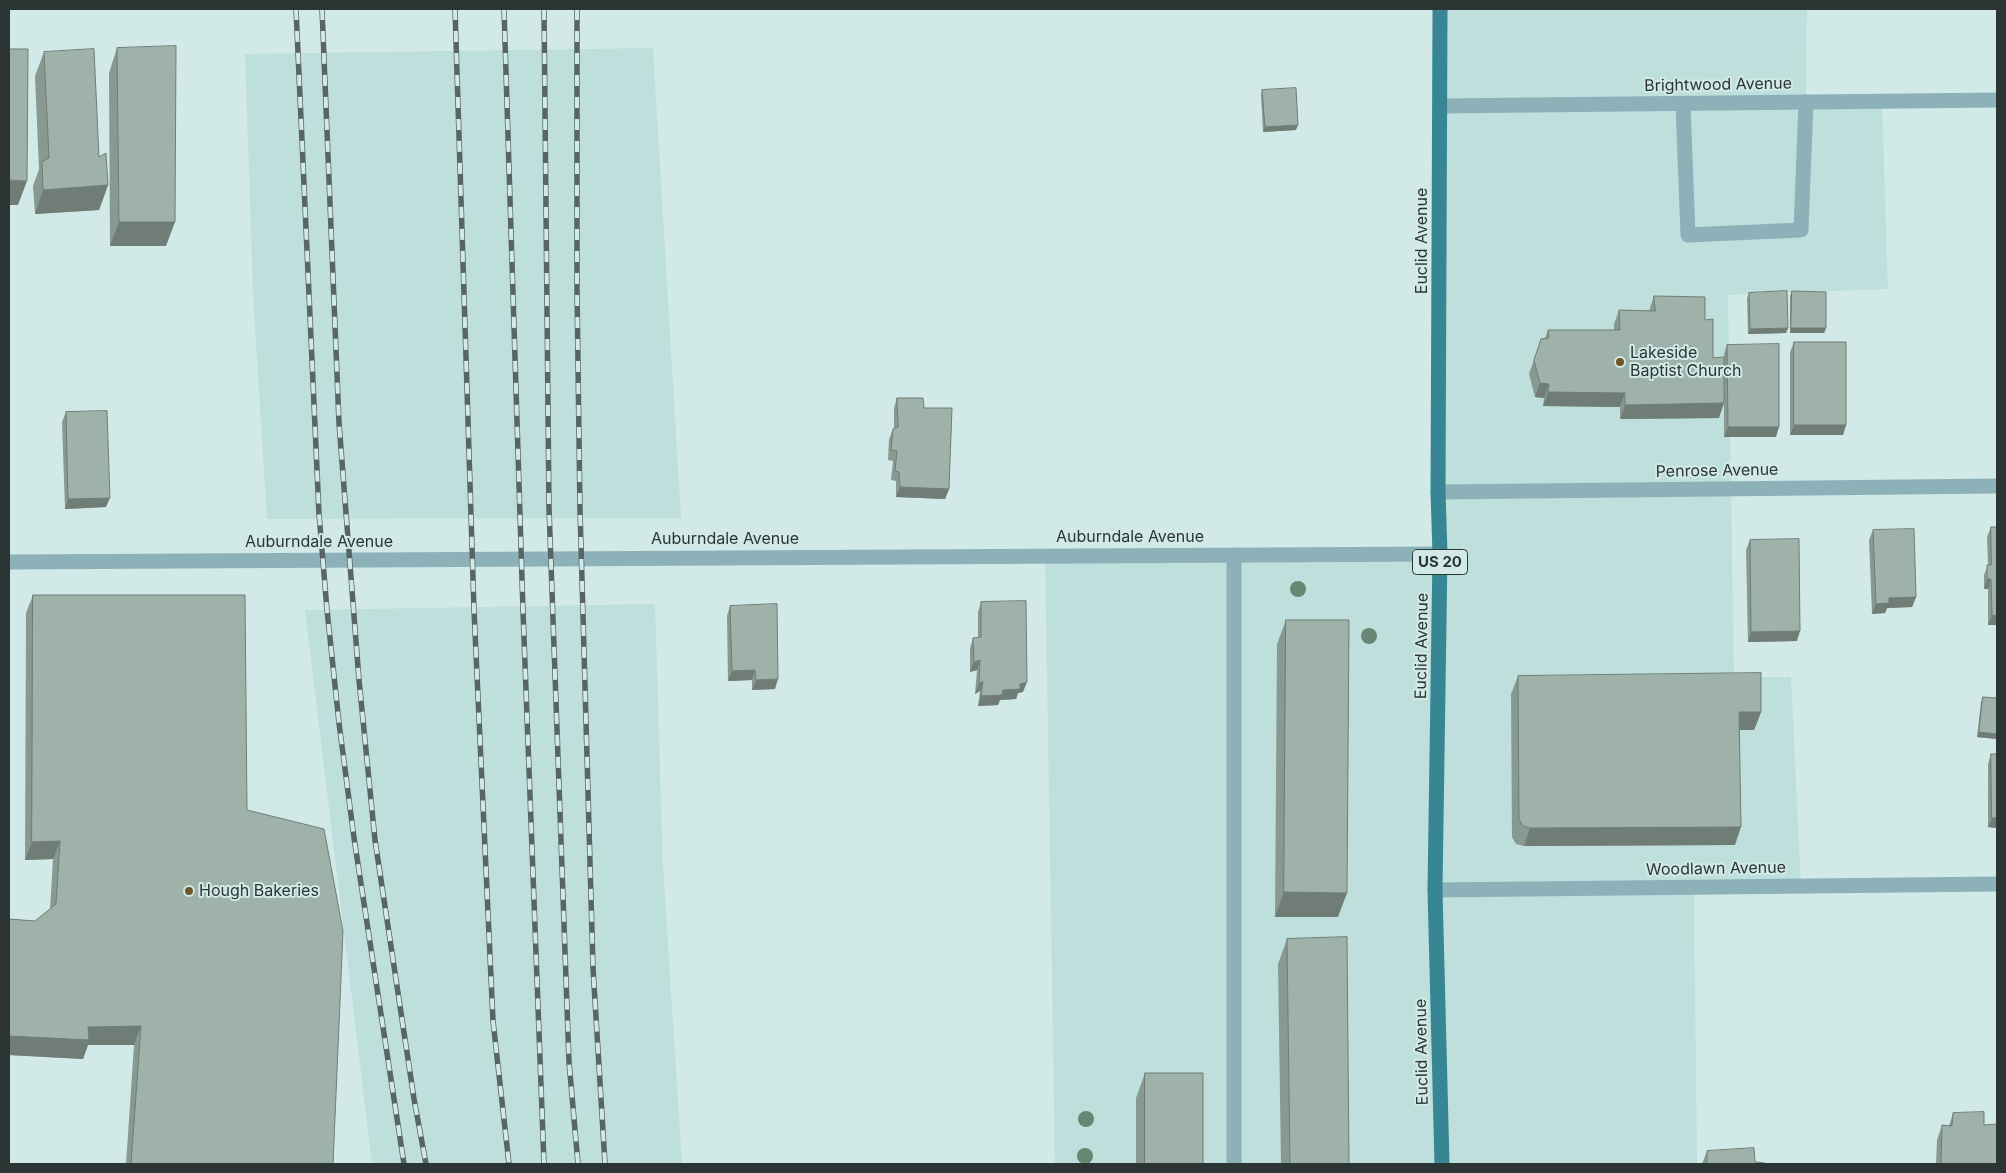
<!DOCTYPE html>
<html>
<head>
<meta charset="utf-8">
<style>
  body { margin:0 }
  #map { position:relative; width:2006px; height:1173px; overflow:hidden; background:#d2eae7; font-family:Inter,sans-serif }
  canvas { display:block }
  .frame { position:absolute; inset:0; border:10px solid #2b3534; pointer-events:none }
</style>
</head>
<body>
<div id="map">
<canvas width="2006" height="1173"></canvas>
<div class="frame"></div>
</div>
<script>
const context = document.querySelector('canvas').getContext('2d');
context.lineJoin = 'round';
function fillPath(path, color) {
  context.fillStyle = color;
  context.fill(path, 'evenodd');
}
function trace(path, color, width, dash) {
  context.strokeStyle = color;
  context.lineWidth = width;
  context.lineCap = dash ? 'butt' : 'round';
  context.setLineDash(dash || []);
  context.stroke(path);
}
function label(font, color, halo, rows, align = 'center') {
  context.font = font + ' Inter,sans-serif';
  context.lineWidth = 4;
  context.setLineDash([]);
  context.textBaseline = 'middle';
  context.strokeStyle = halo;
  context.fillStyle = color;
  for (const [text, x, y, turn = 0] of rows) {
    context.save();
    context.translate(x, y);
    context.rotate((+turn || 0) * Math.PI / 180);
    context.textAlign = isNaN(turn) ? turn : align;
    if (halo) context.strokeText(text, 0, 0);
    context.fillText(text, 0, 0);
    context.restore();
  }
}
fillPath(new Path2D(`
  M1440 9H1807L1806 102 1882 101 1888 289 1728 295 1734 677H1791L1801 886 1694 887 1697 1164H1055L1045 555 1440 553Z
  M653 48 681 518 267 519 253 294 245 54Z
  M655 604 663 866 682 1164H372L305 610Z`), '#bedfdc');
trace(new Path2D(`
  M1683 104 1688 235 1801 230 1806 102
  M1234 1164V555`), '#8db1b9', 15);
trace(new Path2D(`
  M1440 106 1997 100
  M1438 492 1997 486
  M9 562 1440 554
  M1435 890 1997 884`), '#8db1b9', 15);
trace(new Path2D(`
  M1440 9 1438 492 1440 554 1435 890 1442 1164`), '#388694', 15);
const rail = new Path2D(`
  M296 9 319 514 327 610 339 723 354 838 404 1164
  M322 9 339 423 359 680 375 840 414 1099 426 1164
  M455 9 474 610 493 1021 509 1164
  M504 9 523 611 544 1164
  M544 9 549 508 569 1062 578 1164
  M577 9V291L580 510 593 968 605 1164`);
trace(rail, '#586564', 5.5);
trace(rail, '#d2eae7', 4, [11]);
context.fillStyle = '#678773';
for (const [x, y] of [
  [1298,589],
  [1369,636],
  [1086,1119],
  [1085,1156]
]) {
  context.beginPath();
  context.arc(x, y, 8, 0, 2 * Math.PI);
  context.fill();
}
fillPath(new Path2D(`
  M117 48 166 246H110L109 73Z
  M44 52 99 157 108 185 99 210 35 214 33 186 39 169 35 76Z
  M1262 90 1296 130 1263 132 1261 95Z
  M1792 291 1826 328 1824 333H1790V296Z
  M1749 293 1788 328 1786 333 1748 334 1747 298Z
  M1654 296 1705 320 1713 358 1724 357V354L1727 345 1776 437H1724V367L1719 418 1620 419V407L1543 406 1544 398 1535 397 1529 374 1541 339 1545 338 1548 330H1614V324L1619 310 1649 311Z
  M1794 342 1846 425 1843 435H1790V352Z
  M897 398 924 408 949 489 945 499 896 497V481L891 480 893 461 888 460 889 439 893 429 894 428V408Z
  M66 412 106 507 65 509 62 422Z
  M1991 527H1997V625H1988V589H1984V575L1988 565 1987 537Z
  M1873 530 1916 597 1912 607 1887 608 1885 613 1872 614 1869 540Z
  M1750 540 1797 641 1748 642 1746 550Z
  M33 595 247 810 333 1164H126L134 1045H88L83 1059 9 1055V919L35 921 50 909 53 859 25 860 26 613Z
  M981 602 1023 692 1018 693 1016 699 1000 700 998 705 978 706 980 691 975 694 977 670 970 672V648L973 638 978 637V612Z
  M730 606 775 689 752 690V680L728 681 727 616Z
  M1286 620 1338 917H1275L1277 644Z
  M1518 676 1761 712 1754 730H1740L1735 845 1524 846 1516 844 1512 837 1511 694Z
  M1983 697 1997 698V739L1977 737 1981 702Z
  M1991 754H1997V828L1988 827V764Z
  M1287 939 1349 1164H1281L1278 964Z
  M1145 1073 1203 1164H1136V1098Z
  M1953 1113 1984 1125 1997 1164H1936L1937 1140 1942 1125 1949 1126Z
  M1707 1151 1755 1162 1765 1164H1702Z`), '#889991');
fillPath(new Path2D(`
  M1298 125 1296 130 1263 132 1265 127Z
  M9 180 27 181 18 205H9Z
  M108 185 99 210 35 214 43 190Z
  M119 222H175L166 246H110Z
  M1788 328 1786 333 1748 334 1750 329Z
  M1791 328H1826L1824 333H1790Z
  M1540 383 1549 384 1544 398 1535 397Z
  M1548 392 1625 393 1620 407 1543 406Z
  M1724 403 1719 418 1620 419 1625 405Z
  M1794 425H1846L1843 435H1790Z
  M1728 427H1779L1776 437H1724Z
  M900 487 949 489 945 499 896 497Z
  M110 498 106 507 65 509 68 499Z
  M1987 579H1991L1988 589H1984Z
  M1916 597 1912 607 1887 608 1885 613 1872 614 1876 604 1889 598Z
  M1997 615V625H1988L1992 616Z
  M1800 631 1797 641 1748 642 1751 632Z
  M980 660 977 670 970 672 974 662Z
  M755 670 752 680 728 681 732 671Z
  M778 679 775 689 752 690 756 680Z
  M983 681 980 691 975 694 979 684Z
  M1027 682 1023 692 1018 693 1016 699 1000 700 998 705 978 706 981 696 1003 690 1020 684Z
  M1739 712H1761L1754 730H1733Z
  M1979 732 1997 734V739L1977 737Z
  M1992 818H1997V828L1988 827Z
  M1741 827 1735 845 1524 846 1530 828Z
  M60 841 53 859 25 860 32 842Z
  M1284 892 1347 893 1338 917H1275Z
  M141 1026 134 1045H88L83 1059 9 1055V1036L88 1027Z`), '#6f7d76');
const building = new Path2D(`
  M176 46 175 222H119L117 48Z
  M9 49H28L27 181 9 180Z
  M94 49 99 157 106 153 108 185 43 190 42 162 49 158 44 52Z
  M1296 88 1298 125 1265 127 1262 90Z
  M1787 291 1788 328 1750 329 1749 293Z
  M1792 291 1826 292V328H1791Z
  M1654 296 1705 297V320L1713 319V358L1724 357V403L1625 405V393L1548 392 1549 384 1540 383 1534 360 1541 339 1549 338 1548 330H1620L1619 310 1655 311Z
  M1794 342H1846V425H1794Z
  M1779 344V427H1728L1727 345Z
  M897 398H923L924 408H952L949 489 900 487 899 472 895 471 897 451 891 450 893 429 898 427Z
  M107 411 110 498 68 499 66 412Z
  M1991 527H1997V615L1992 616 1991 579H1987V565H1991Z
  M1914 529 1916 597 1889 598V603L1876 604 1873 530Z
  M1799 539 1800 631 1751 632 1750 540Z
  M33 595H245L247 810 324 829 343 931 333 1164H131L141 1026 88 1027 89 1040 9 1036V919L35 921 56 904 60 841 32 842Z
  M1026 601 1027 682 1020 684V689L1003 690 1002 695 981 696 983 681 979 684 980 660 974 662 973 638 981 637V602Z
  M777 604 778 679 756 680 755 670 732 671 730 606Z
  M1286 620H1349L1347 893 1284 892Z
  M1761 673V712H1739L1741 827 1530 828 1523 826 1519 819 1518 676Z
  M1983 697 1997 698V734L1979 732Z
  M1991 754H1997V818H1992Z
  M1347 937 1349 1164H1290L1287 939Z
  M1145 1073H1203V1164H1145Z
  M1984 1112V1125L1997 1124V1164H1941L1942 1125 1952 1126 1953 1113Z
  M1754 1148 1755 1162 1765 1163V1164H1707V1151Z`);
fillPath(building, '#9eb2a9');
trace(building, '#6f7d76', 1);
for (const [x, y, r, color] of [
  [1620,362,5,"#705527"],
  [189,891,5,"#705527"]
]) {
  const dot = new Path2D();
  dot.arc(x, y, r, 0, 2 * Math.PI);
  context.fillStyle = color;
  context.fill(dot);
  trace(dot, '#d2eae7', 2);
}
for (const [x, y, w] of [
  [1440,562,55]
]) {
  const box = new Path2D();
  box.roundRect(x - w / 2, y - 12.5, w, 25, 4);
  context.fillStyle = '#d2eae7';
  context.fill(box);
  trace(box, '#2b3534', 1);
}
label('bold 15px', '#2b3534', null, [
  ["US 20",1440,562]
]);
label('16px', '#2b3534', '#d2eae7', [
  ["Brightwood Avenue",1718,85,-1],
  ["Euclid Avenue",1422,241,-90],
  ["Penrose Avenue",1717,471,-1],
  ["Auburndale Avenue",1130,537],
  ["Auburndale Avenue",725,539],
  ["Auburndale Avenue",319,542],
  ["Euclid Avenue",1422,646,-89],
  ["Woodlawn Avenue",1716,869,-1],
  ["Euclid Avenue",1422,1052,-91]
]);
label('16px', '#2b3534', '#d2eae7', [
  ["Lakeside",1630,353],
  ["Baptist Church",1630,371],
  ["Hough Bakeries",199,891]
], 'left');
</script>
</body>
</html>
